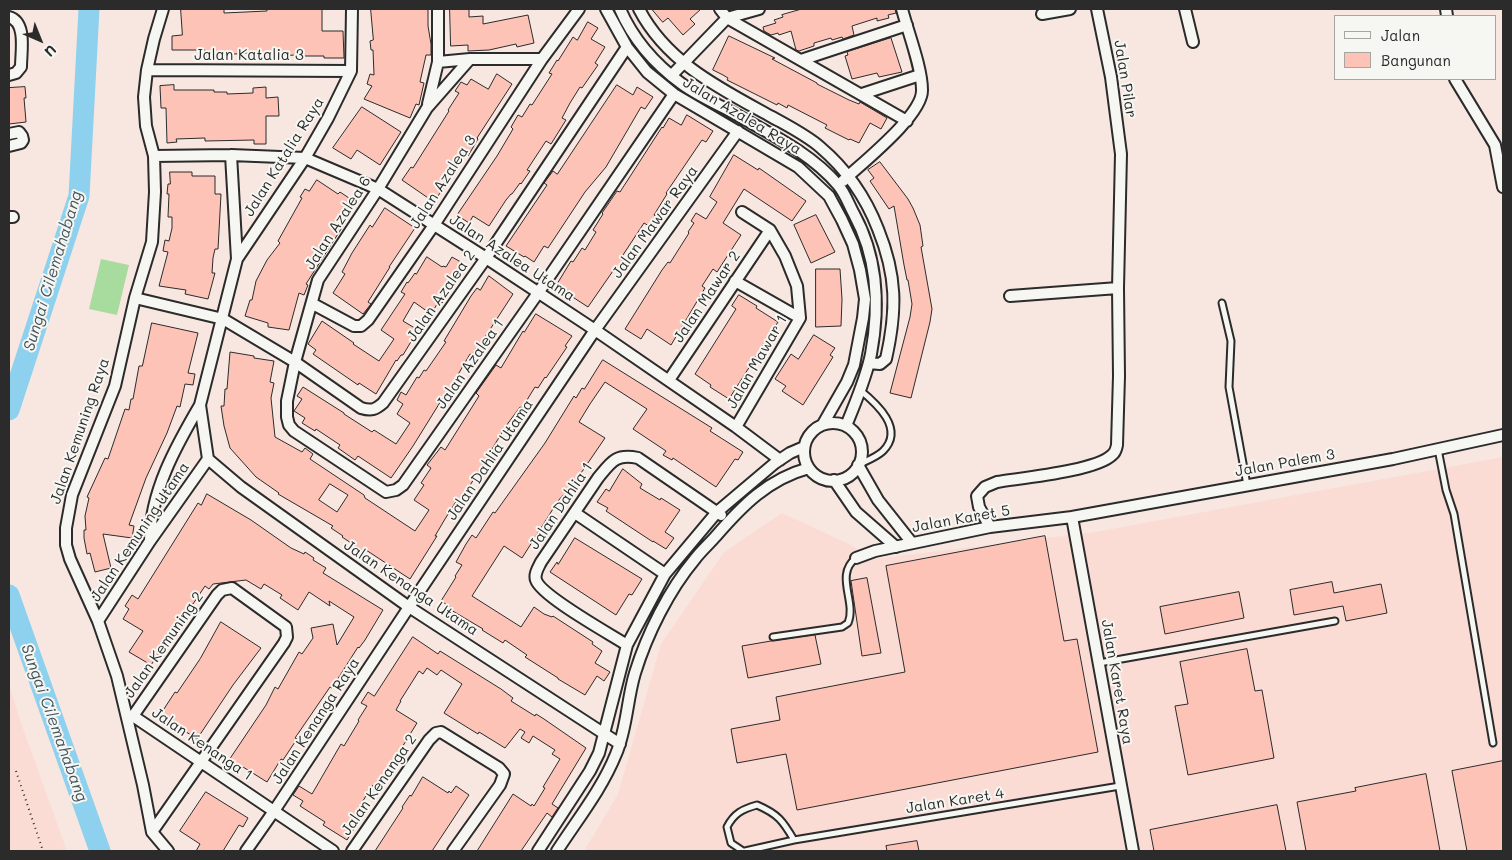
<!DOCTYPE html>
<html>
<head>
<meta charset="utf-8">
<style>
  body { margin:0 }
  #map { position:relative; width:1512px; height:860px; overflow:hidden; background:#f8e7e0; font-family:Mali,sans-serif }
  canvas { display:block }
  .frame { position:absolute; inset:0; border:10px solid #2b2b2b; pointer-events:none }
  .legend { position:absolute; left:1334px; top:15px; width:162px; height:65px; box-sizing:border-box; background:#f6f6f2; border:1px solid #a5a5a2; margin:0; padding:6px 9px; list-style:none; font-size:15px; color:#2b2b2b }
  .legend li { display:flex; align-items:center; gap:10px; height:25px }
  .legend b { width:25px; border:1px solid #a5a5a2 }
  .north { position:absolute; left:15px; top:15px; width:50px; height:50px; -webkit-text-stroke:4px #f6f6f2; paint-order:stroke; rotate:136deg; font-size:14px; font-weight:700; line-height:20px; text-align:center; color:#2b2b2b }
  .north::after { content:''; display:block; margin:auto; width:18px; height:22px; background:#2b2b2b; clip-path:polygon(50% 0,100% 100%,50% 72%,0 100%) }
</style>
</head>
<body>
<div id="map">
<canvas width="1512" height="860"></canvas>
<div class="frame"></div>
<ul class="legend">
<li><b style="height:6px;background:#f6f6f2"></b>Jalan</li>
<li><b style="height:14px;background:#fec3b7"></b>Bangunan</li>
</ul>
<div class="north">U</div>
</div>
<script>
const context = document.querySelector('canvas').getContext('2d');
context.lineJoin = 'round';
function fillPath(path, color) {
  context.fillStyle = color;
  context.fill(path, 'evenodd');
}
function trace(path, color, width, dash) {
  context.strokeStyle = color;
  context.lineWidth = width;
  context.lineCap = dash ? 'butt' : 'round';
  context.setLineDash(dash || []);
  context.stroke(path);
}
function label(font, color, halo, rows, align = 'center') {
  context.font = font + ' Mali,sans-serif';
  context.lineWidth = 4;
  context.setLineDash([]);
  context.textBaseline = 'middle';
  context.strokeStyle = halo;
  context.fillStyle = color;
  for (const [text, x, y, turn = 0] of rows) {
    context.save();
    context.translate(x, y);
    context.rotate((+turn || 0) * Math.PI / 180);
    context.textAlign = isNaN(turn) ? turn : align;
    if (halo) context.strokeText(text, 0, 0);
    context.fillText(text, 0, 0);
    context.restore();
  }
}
fillPath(new Path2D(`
  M1503 457V851H584L618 794 661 644 724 552 782 513 847 543 874 559 1095 532Z
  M9 685 20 720 67 851H9Z`), '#fadcd4');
fillPath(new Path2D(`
  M101 259 129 265 117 315 89 309Z`), '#a8dc9e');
trace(new Path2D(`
  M9 410 79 196 89 9
  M9 595 100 851`), '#8ed1ef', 21);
const building = new Path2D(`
  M181 9H224V13L267 11V9H322V31H343L344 58H324V56H302V55L249 56V53L206 56 205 50H172V36L182 35Z
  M371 9H428V26L431 44V55H426L420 82 424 83 419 105 416 104 410 118 364 99 372 86 367 84 370 74 374 75 373 50H371L370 41 373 40Z
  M450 9H469V17L483 16V24L528 15 534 43 517 47 516 44 489 50 468 51V45L451 46Z
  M652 9H701L690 19 695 24 683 35 668 18 663 22Z
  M802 9H895L896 13 888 15 889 18 877 21V18L852 26 854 35 843 39 842 37 832 40 831 38 814 43V46L799 51 796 50 791 31 779 35 778 33 771 35 764 31 763 27 776 23 774 20 783 17 782 15Z
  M588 22 598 28 591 39 605 47 595 63 598 65 582 88 580 87 570 103 562 118 566 120 551 144 546 141 527 170 530 171 521 184 520 183 512 194H511L506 200 489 226 473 216 469 223 457 215 497 156 513 129 511 127 518 115 522 117 530 104 532 105 552 74 549 73 557 60 558 61 573 37 577 40Z
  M729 36 775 58 772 59 817 83V84L849 100 859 104 860 102 887 118 881 129 870 123 859 143 850 139 849 140 825 128 827 125 788 105 787 108 778 103 777 105 727 80 728 78 723 75 713 70Z
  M891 38 902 72 879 77 877 73 852 79 845 56 848 55 847 52Z
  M497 74 512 84 477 138 478 139 468 156 466 154 434 202 402 180 411 167 413 168 449 111 448 110 459 93 455 91 461 82 467 85 471 79 488 89Z
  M174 85V90H214V92H227V94L253 93V88L266 87V98L278 97 279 116H266V144H254V140L205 141V138L176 139 177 142 167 143 166 108H161L160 86Z
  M617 85 633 95 637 87 653 97 645 109 641 107 606 167 585 192 548 248 544 246 534 262 525 256 524 257 506 246 547 185 544 183 553 171 557 174Z
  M25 87 26 98H24L26 122 9 124V88Z
  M362 107 401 132 380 165 357 150 351 159 333 148Z
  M687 115 713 131 706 142 702 140 666 193 667 194 654 215 660 219 654 229 644 223 621 258 623 259 617 269 615 268 588 307 568 294 570 292 557 284 571 261 573 262 582 248 585 250 596 232 593 230 603 214 602 213 617 191 620 192 662 127 663 128 669 118 681 125Z
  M734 155 758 170 759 168 806 201 792 221 744 189 723 223 741 235 717 272 713 269 702 286 705 288 671 345 647 329 641 339 625 329 662 270 668 262 670 263 689 233 688 232 694 223 691 221 696 213 706 219 717 202 710 197Z
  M880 162 908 199 913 208 920 225 923 246 921 247 932 309 930 322 911 398 890 393 910 317 912 304 908 280H907L904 265 894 206 889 209 870 181 874 178 868 170Z
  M170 172H192V176H215V194H221L218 249H215L213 258 212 273H215L208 299 185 294 186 290 159 286 168 252 163 251 165 240 169 241 172 228V217H168L169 194H167L168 184H170Z
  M317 180 338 194 340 192 352 200 339 220 345 223 306 284 308 285 304 295 299 293 289 330 268 327V323L245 316 250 300H252L256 281 267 260 280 243 278 241 302 198 300 197 305 189 309 191Z
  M385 208 415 228 389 267H390L368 302 371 304 363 314 333 293 345 274 342 272 352 253 370 225 372 227Z
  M816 215 835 252 811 263 794 225Z
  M427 257 442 267 443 266 446 267 452 257 466 265 442 303 439 301 431 314 414 302 403 321 418 330 403 355H401L397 361 396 360 376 394 359 383 358 385 313 354 316 350 308 344 322 321 354 343 353 344 379 361 394 339 381 330 405 294 401 292 407 282 408 283 415 273 416 274Z
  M816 269H840L842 299 841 326 816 327Z
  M489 276 513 294 478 348H476L472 355 470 354 445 397 444 396 413 446 391 478 358 456 355 460 338 448 340 445 316 429 315 431 302 423 305 418 294 411 302 399 297 396 303 387 344 413V414L372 432 374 430 396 444 410 423 397 414 403 404 397 400 401 392 406 395 417 377 419 378 424 370 426 371 446 342 444 341 471 296 477 288 480 290Z
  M739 295 757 306 756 308 778 322 729 399 710 387 711 385 695 374 736 309 732 306Z
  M536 314 572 336 565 346 567 347 546 378 545 377 538 388 535 387 522 408 520 407 506 426 466 492 465 491 459 501 457 500 445 519 435 536H437L410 579 366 550 365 552 342 537 343 536 331 528 333 526 278 494 279 493 256 477 230 448 224 426 221 406H224L225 389H227L230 352 254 356V358L274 361 270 382 274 383 271 398 275 437 302 452 305 448 313 454 310 459 364 495 365 498 415 531 429 510 414 500 424 485 421 483 431 468 427 465 441 447 445 450 479 396 476 393 496 365 501 368 523 331 524 332ZM330 484 348 495 337 512 319 500Z
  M152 323 198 333 188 373 195 374 193 385 185 384 180 407 177 406 167 433 146 478 129 525 134 526 132 538 103 534 111 568 95 572 90 553 87 554 84 538V530H86L85 516 89 498 87 497 105 458 108 459 125 409 129 410 131 399H133L139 366H142Z
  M814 335 835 348 830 355 833 357 803 405 782 391 786 386 775 379 791 354 798 359Z
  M603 360 712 428 710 431 743 452 738 460 735 459 716 487 673 458 672 460 663 455 666 451 633 429 647 409 605 382 590 404 579 422 605 438 566 495 564 494 558 501 522 558 504 546 472 596 521 627 534 607 544 614 552 617 553 616 593 642 592 644 602 651 595 663 610 672 604 681 597 676 585 695 558 679V678L525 657 527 655 505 640 503 643 482 630 483 629 451 610 452 608 441 601 456 577 455 576 462 565 456 562 466 544 472 535 476 538 493 512 495 513 545 443 574 396 576 398 582 388 584 389Z
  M623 469 642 484 640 488 660 500 661 498 680 510 665 532 674 538 666 549 653 541V542L606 511 608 508 597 502 606 489 609 491Z
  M207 494 251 520 291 548 304 554 305 552 314 558 313 560 326 568 323 573 383 610 365 640 359 648 358 647 332 688 330 687 295 738 297 739 283 760 281 759 267 782 243 767 240 771 227 763 266 705 275 687 278 689 299 652 302 654 313 638 311 628 333 624 337 645 354 617 329 601 330 606 309 592 298 610 280 598 282 595 264 584 261 589 246 580 213 584 209 589 205 586 193 604H192L151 665 129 652 143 631 123 619 129 609 125 606 132 595 138 599 198 503 201 505Z
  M1045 536 1064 641 1077 639 1098 752 797 810 786 754 737 763 731 729 780 720 776 697 905 672 886 566Z
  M575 538 642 579 632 595 629 594 616 615 550 572 557 562 558 564Z
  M867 578 881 653 862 656 851 581Z
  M1332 582 1334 593 1381 584 1387 613 1346 621 1343 606 1294 615 1290 590Z
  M1239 592 1244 618 1165 634 1160 607Z
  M221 622 261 648 233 685 197 739 160 715 175 692 177 693 200 659Z
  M815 635 821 664 748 678 742 646 771 641Z
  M413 637 438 654 440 651 501 689 513 698 511 701 535 716 536 714 544 719 586 748 552 804 558 808 552 817 547 813 521 851H477L513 794 531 806 532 804 534 806 545 788 543 787 560 759 552 754 555 750 533 736 529 743 521 738 525 732 520 729 505 748 479 732 478 734 444 713 462 684 441 670 437 675 427 668 423 674 419 671 400 701H401L396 710 417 723 377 788 373 785 359 807 350 824 355 827 347 840 323 825 325 822 300 806 303 801 293 795 299 786 312 794 341 744 344 746 359 721 358 720 367 706 361 703 368 692 374 696Z
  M1247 649 1255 691 1262 690 1274 758 1188 775 1175 706 1188 704 1180 662Z
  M1503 761V851H1467L1452 771Z
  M1426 774 1440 851H1306L1297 802 1356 791 1355 788Z
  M423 777 448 793 449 791 451 793 456 786 469 795 432 851H375L403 808 402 807 410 795 411 796Z
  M206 792 248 818 243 827 239 825 223 851H196L200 844 180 831Z
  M1277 805 1286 851H1154L1150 830Z
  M917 841 919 851H887L886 846Z`);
fillPath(building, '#fec3b7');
trace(building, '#2b2b2b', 1);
const service = new Path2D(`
  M1222 303 1231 341 1229 387 1247 485
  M1438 449 1446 490 1454 514 1493 743
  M858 465C866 461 877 457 883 451 905 429 877 404 860 390
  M773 637 842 627 848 623C857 602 834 575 856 558
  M1099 663 1335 621
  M743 851 731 843 727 827C734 813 743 809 757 805 778 814 783 821 794 840
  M745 851 794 840 1120 786`);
const minor = new Path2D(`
  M163 9 154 39 147 70 144 97 146 126 154 156 155 192 152 242 135 298 115 386 72 495 66 528V545L70 559 98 621 117 676 143 785 152 832 168 851
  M606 9 627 47 647 72 674 94 798 167 829 196 842 220 853 244 860 270 865 299 863 318 854 365 847 382 823 424
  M620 9C633 39 656 65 682 84 697 95 715 103 732 112 768 133 810 152 838 185 845 193 849 205 854 214 878 258 880 306 871 354 866 379 855 403 846 426
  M639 9C667 63 721 89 772 117 788 126 806 135 820 147 846 169 866 198 878 229 897 276 897 310 886 359L880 364 869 363
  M720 9 727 18 907 121
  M1185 9 1193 42
  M1446 9 1447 16
  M1042 14 1070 9
  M9 17C27 22 21 51 21 67L16 73 9 75
  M470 59 427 108 378 189 318 280 295 362 287 401V417L289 425 294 431 386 492 396 490 403 485 538 293 674 94
  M801 60 907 25
  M438 62 470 59H542
  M147 70 351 71
  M672 75 727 18 759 9
  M1455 79 1495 145 1503 187
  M862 94 920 75
  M428 104 438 62V9
  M9 134 19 132 22 136 23 140 21 143 9 146
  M231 155 237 259
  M154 156 231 155 305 158 378 189 486 258 595 330 736 427 780 460
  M843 181C862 163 923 115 922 90 922 68 908 32 902 9
  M9 217H13
  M735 281 800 318
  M1010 296 1118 288
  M135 298 223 319 295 362 361 408C371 411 375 410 383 403L486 258 627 47
  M313 304 354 326H361L368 320 434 225 542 59 579 9
  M669 380 770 230
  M804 452a29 29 0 1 1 58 0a29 29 0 1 1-58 0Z
  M736 427 800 318 797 286 785 256 770 230 742 212
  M208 459 241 487 409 607 620 744
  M208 459 200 405 237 259 305 158 328 118 351 71 352 9
  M858 465 878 500 912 543
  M834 480 856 512 896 547
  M575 513 665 574
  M1072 517 1133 851
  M990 527 979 507 977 496 985 487 997 482C1021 478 1096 471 1112 455 1116 452 1116 449 1117 445L1119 376 1118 288 1121 154 1111 77 1097 9
  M150 541C150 492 176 446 200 405
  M856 558 875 551 990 527 1072 517 1393 459 1503 435
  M98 621 150 541 208 459
  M627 645C610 634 541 596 536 580 534 574 538 568 541 562L598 478C611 462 616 453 638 458L721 515
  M128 716H133L333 851
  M133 716 217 595 222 590 232 588 286 627 287 637 284 643 152 832
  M246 851 274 811 409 607 595 330 738 131
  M352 851 429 740 436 733 441 732 499 768 504 774 500 785 453 851
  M538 851 590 771 599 753 627 645 665 574 717 512 775 463 790 453 804 447
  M557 851C577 820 602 789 616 754 627 729 627 699 635 673 647 634 669 590 695 559 701 551 709 544 716 536 742 506 768 479 809 468`);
trace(service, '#2b2b2b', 9);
trace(minor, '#2b2b2b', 14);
trace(new Path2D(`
  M16 771 43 851`), '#2b2b2b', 2, [1, 4]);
trace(service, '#f6f6f2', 5);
trace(minor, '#f6f6f2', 10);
label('15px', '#2b2b2b', '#f6f6f2', [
  ["Jalan Katalia 3",249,55],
  ["Jalan Pilar",1125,79,81],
  ["Jalan Azalea Raya",742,116,31],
  ["Jalan Katalia Raya",284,157,-58],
  ["Jalan Azalea 3",443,182,-57],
  ["Jalan Mawar Raya",655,222,-54],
  ["Jalan Azalea 6",338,223,-57],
  ["Jalan Azalea Utama",512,258,33],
  ["Jalan Azalea 2",441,296,-55],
  ["Jalan Mawar 2",707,297,-56],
  ["Jalan Mawar 1",757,362,-60],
  ["Jalan Azalea 1",470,364,-55],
  ["Jalan Kemuning Raya",80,431,-71],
  ["Jalan Dahlia Utama",490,460,-56],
  ["Jalan Palem 3",1285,463,-10],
  ["Jalan Dahlia 1",561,506,-56],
  ["Jalan Karet 5",961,519,-10],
  ["Jalan Kemuning Utama",140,532,-56],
  ["Jalan Kenanga Utama",411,588,34],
  ["Jalan Kemuning 2",164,645,-55],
  ["Jalan Karet Raya",1117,682,80],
  ["Jalan Kenanga Raya",316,721,-57],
  ["Jalan Kenanga 1",202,744,34],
  ["Jalan Kenanga 2",379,785,-55],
  ["Jalan Karet 4",955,801,-9]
]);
label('italic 16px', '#44545c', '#f6f6f2', [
  ["Sungai Cilemahabang",53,271,-73],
  ["Sungai Cilemahabang",54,723,70]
]);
</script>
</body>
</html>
